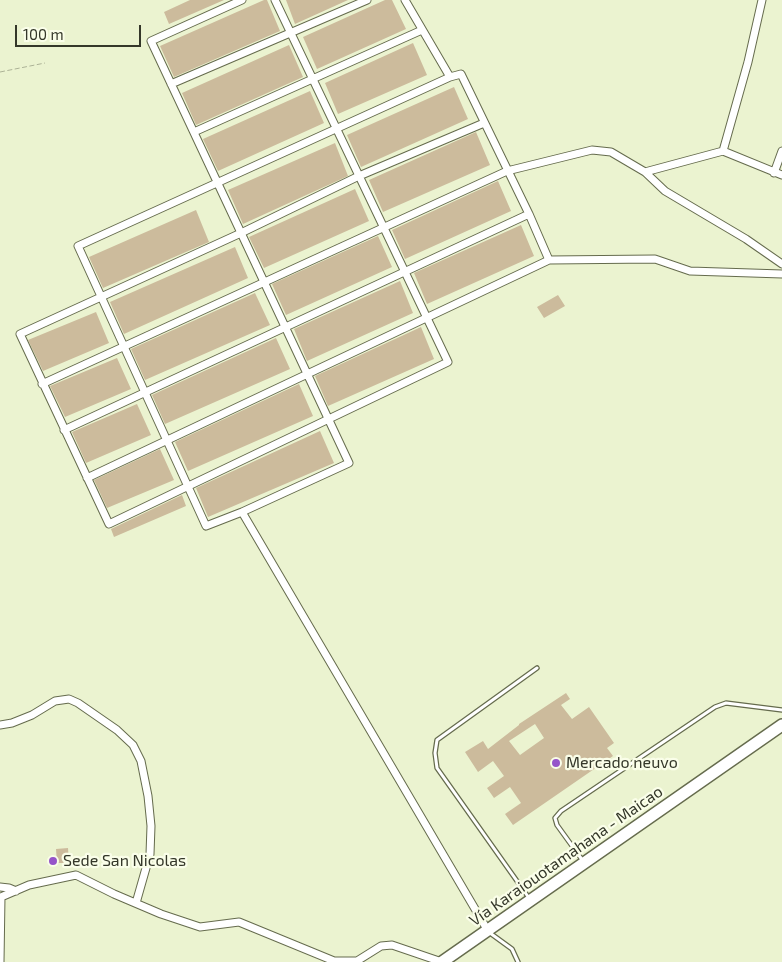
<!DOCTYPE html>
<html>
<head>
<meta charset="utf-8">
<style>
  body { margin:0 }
  #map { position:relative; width:782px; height:962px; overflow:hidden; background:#ebf3d0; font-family:"Exo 2",sans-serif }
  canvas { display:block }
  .scale { position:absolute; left:15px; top:25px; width:126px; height:22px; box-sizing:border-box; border:2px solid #343729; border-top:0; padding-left:6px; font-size:15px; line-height:18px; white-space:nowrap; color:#343729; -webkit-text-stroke:4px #fafee9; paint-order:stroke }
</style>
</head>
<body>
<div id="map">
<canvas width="782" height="962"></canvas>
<div class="scale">100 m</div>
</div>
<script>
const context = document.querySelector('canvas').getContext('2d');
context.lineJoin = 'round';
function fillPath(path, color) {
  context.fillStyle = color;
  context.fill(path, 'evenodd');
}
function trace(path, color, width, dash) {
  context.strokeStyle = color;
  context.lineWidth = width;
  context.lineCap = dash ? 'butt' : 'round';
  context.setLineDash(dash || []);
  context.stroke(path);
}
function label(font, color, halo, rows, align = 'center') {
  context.font = font + ' "Exo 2",sans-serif';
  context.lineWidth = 4.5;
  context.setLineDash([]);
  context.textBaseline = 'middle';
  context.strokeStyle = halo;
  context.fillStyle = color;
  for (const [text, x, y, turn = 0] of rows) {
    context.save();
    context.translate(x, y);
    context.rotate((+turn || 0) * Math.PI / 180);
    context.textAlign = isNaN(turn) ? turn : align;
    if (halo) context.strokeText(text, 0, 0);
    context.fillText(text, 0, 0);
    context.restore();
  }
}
fillPath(new Path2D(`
  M190 0H224L169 24 164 12Z
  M264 0H267L280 31 174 77 160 46Z
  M286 0H348L295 24Z
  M385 0H392L406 29 317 69 303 37Z
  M413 43 427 75 338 114 325 83Z
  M289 45 303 77 196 125 182 93Z
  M454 87 468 119 361 167 347 135Z
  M310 91 324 123 218 171 203 139Z
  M476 132 490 165 383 212 369 180Z
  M335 143 348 176 243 224 228 190Z
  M498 181 511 211 405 259 392 230Z
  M355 189 369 221 264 268 249 237Z
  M196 210 209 242 103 288 89 257Z
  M521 225 534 256 427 304 414 273Z
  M378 236 392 267 286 315 272 284Z
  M235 247 248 278 124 334 110 302Z
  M400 281 413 313 307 361 294 329Z
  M255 293 270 325 145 380 131 349Z
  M558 295 565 306 544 318 537 307Z
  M96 312 109 343 43 371 28 340Z
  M421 327 434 359 328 406 315 376Z
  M276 338 290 369 165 424 152 395Z
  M117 358 131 389 65 417 50 386Z
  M299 384 313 416 188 471 175 442Z
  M137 404 151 435 86 463 72 432Z
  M320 431 334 463 208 517 196 488Z
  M160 449 174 480 107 508 94 480Z
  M182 495 186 506 114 537 111 529Z
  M566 693 570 699 561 705 572 719 589 707 614 743 607 748 613 756 513 825 505 814 521 803 510 787 494 798 487 788 504 776 493 761 478 772 465 752 483 741 488 749 519 725V724ZM535 724 544 738 520 755 509 741Z
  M68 848 69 863H57L56 849Z`), '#ccbb9c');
const service = new Path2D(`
  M583 861 557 825 555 818 561 811 715 707 726 703 782 710
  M529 898 437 768 435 753 437 740 537 668
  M490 933 512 949 518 962`);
const minor = new Path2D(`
  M242 0 151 41C217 182 283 322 349 463L242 512 206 526 78 246 450 77
  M275 0 448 362 109 524 20 334 241 233 359 176 484 123
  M405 0 450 77 461 74 529 214 549 260
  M171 84 367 0
  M194 132 422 30
  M723 151 782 175
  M645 172 665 191 746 239 782 264
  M774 173 782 151
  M42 384 507 171 592 150 611 152 645 172 723 151 748 62 762 0
  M64 430 529 214
  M87 478 549 260 655 259 690 271 782 274
  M242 512 488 931
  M0 725 12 723 32 715 55 701 69 699 78 703 117 730 133 745 141 761 148 796 151 826 150 854 136 903
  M0 887 9 888 16 891
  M0 962 1 897 29 885 76 875 114 894 161 914 200 927 239 922 334 961H357L381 946 392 945 442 962`);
const trunk = new Path2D(`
  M442 962 782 725`);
trace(service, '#656b4d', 5.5);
trace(minor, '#656b4d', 9);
trace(trunk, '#656b4d', 14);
trace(new Path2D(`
  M0 72 45 63`), '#acb296', 1, [5, 2.5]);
trace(service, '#fff', 3);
trace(minor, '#fff', 7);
trace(trunk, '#fff', 11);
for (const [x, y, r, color] of [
  [556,763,5,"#9554c9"],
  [53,861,5,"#9554c9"]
]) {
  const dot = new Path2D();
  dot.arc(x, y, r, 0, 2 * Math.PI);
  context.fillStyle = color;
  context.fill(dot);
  trace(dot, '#fafee9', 2);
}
label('16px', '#343729', '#fafee9', [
  ["Mercado neuvo",566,763],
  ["Sede San Nicolas",63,861]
], 'left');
label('16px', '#343729', '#fafee9', [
  ["Vía Karaiouotamahana - Maicao",566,856,-35]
]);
</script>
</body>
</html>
